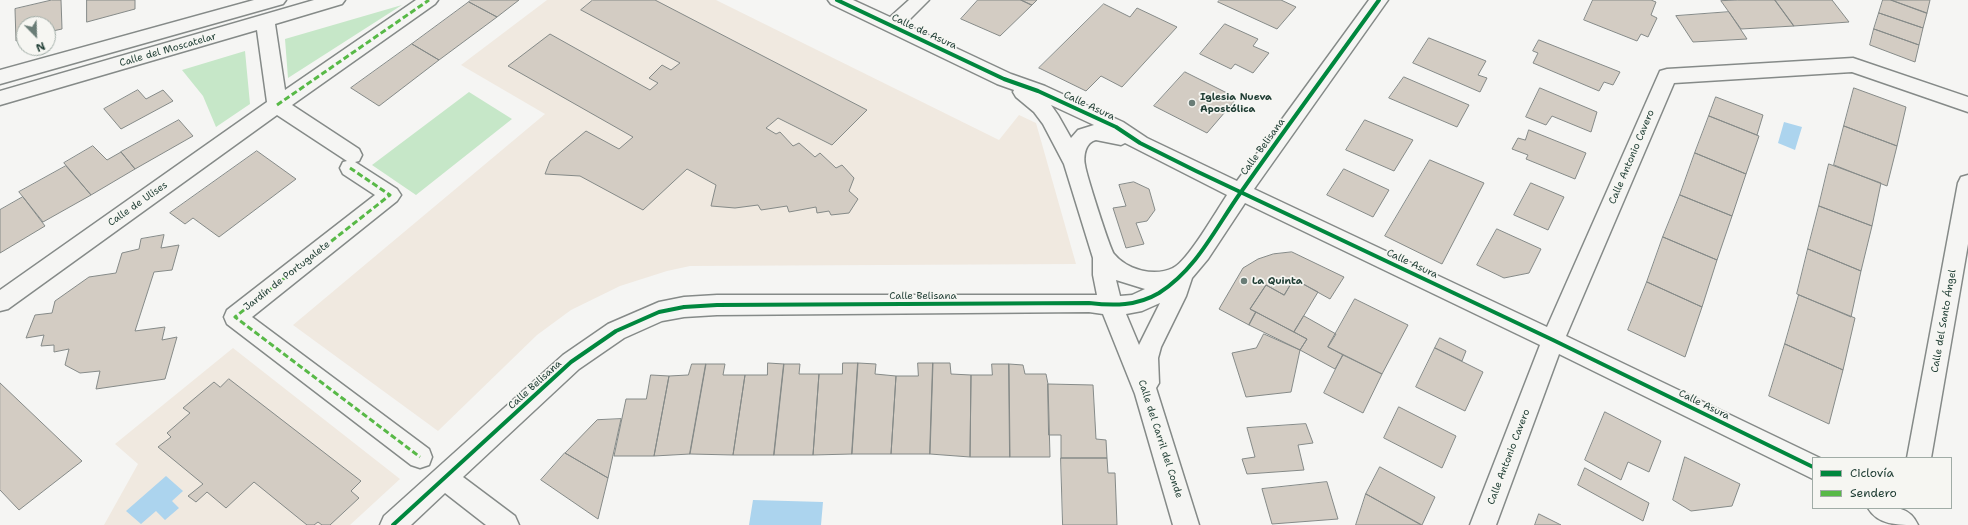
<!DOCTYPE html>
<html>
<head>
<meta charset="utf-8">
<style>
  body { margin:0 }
  #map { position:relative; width:1968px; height:525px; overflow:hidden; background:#f5f5f3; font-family:"Shantell Sans",sans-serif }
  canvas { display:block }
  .legend { position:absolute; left:1812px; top:457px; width:140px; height:52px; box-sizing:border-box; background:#f6f6f2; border:1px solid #a0aca6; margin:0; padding:5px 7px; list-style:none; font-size:12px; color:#1f3d34 }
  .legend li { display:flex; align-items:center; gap:8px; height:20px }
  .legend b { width:20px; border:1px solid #a0aca6 }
  .north { position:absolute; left:16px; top:16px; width:40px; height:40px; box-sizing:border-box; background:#f6f6f2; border:1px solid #a0aca6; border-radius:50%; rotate:157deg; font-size:11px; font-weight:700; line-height:16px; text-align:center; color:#1f3d34 }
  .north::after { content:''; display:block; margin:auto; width:14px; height:18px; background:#6a7d77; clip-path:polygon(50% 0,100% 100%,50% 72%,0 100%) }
</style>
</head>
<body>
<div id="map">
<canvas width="1968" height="525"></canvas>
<ul class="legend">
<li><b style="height:5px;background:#00873e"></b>Ciclovía</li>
<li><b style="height:5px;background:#58b947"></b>Sendero</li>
</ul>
<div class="north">N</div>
</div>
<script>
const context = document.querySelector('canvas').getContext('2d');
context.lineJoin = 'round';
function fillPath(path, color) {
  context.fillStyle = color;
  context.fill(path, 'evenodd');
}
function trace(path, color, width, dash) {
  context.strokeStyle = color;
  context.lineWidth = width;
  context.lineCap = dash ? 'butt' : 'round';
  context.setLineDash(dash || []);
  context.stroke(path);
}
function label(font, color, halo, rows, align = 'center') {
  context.font = font + ' "Shantell Sans",sans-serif';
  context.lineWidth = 3.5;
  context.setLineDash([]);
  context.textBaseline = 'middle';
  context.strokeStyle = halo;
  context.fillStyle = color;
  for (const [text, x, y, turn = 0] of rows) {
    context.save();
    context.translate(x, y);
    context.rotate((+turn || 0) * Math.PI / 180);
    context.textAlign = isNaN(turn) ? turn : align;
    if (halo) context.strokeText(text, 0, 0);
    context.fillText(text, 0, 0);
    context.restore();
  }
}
fillPath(new Path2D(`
  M547 0H716L999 140 1019 115 1036 123 1076 264 690 266 667 271 620 286 571 310 537 335 438 431 293 325 545 114 461 65Z
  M233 348 400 479 350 525H104L138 464 115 444Z`), '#f0e9e0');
fillPath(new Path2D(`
  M402 5 288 78 285 39Z
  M245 51 250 104 216 127 203 96 182 70Z
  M469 92 512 119 416 195 372 165Z`), '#c6e7c8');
fillPath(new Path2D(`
  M1784 122 1802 127 1795 150 1778 143Z
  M166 476 183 491 172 501 179 508 165 520 156 511 141 524 126 511Z
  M753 500 823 502 821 525H749Z`), '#acd4ee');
const building = new Path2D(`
  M52 0H61L62 29 48 32V24H24V38L16 41 15 9Z
  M87 0H135V9L87 22Z
  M471 0H519L497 17 469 2Z
  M593 0H655L867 110 832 145 778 118 766 128 776 134 780 132 793 146 799 143 815 157 820 153 836 168 842 165 854 178 849 191 858 199 849 213 831 215 829 211 817 213 816 207 789 212 787 206 761 210 758 205 735 208 711 206 716 185 687 169 643 210 580 176 545 174 550 161 586 131 619 149 633 137 508 66 550 34 650 90 658 83 649 78 662 65 671 70 680 63 581 10Z
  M978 0H1021L1032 5 1000 36 961 19Z
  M1021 0H1037L1032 5Z
  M1220 0H1281L1296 7 1277 29 1218 2Z
  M1593 0H1651L1656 2 1651 15 1657 18 1648 37 1641 34 1637 41 1584 20Z
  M1738 0H1775L1794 26 1741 29 1721 1Z
  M1775 0H1832L1849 22 1794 26Z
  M1883 0H1891L1927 13 1923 28 1879 13Z
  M1891 0H1930L1927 13Z
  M469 2 497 17 439 60 412 44Z
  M1104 4 1130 17 1137 8 1177 27 1122 87 1101 76 1086 91 1039 68Z
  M1729 12 1747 39 1693 42 1676 16Z
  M1879 13 1923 28 1919 45 1874 29Z
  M1225 24 1258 39 1253 46 1269 53 1253 73 1235 64 1231 69 1200 54Z
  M1874 29 1919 45 1915 62 1870 45Z
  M1429 38 1486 61 1478 75 1487 78 1480 92 1413 63Z
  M1539 40 1620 72 1613 85 1604 82 1599 91 1533 63 1538 53 1533 51Z
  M412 44 439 60 379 106 351 88Z
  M1185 72 1237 98 1207 133 1154 106Z
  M1404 77 1469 105 1457 127 1389 98Z
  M1540 88 1597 112 1591 132 1552 116 1546 125 1526 117Z
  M1854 88 1906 107 1897 146 1844 126Z
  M138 90 146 99 163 90 173 101 121 129 104 109Z
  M1716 97 1763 115 1757 135 1709 116Z
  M1709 116 1759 136 1746 174 1695 153Z
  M179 120 193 136 135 169 121 152Z
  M1365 120 1413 140 1394 171 1346 150Z
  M1844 126 1897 146 1887 186 1834 165Z
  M1529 130 1586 153 1575 179 1526 159 1528 155 1512 149 1518 138 1525 140Z
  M93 146 107 160 121 152 135 169 91 195 64 163Z
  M257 151 296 179 219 237 193 218 185 224 170 213Z
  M1695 153 1746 174 1732 216 1680 195Z
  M1430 160 1484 183 1442 264 1385 236Z
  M1829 164 1881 183 1872 226 1819 206Z
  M66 166 91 195 43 222 19 192Z
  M1344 169 1389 190 1373 217 1327 195Z
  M1134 182 1149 189 1155 210 1147 221 1136 223 1144 244 1126 248 1113 208 1126 206 1119 185Z
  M1531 183 1564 197 1548 230 1514 215Z
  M1680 195 1732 216 1717 260 1663 237Z
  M23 197 45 226 0 253V210Z
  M1819 206 1872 226 1861 271 1808 249Z
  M1497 229 1541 249 1529 273 1504 278 1477 265Z
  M164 235 161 248 179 245 172 270 154 272 135 331 165 327 162 340 177 337 165 379 96 389 100 371 80 373 65 365 69 349 54 352V345L41 346 44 335 26 338 35 315 52 313 55 301 89 277 116 273 122 253 139 249 141 239Z
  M1663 237 1717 260 1702 307 1647 282Z
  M1808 249 1861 271 1851 317 1797 294Z
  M1292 252 1344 277 1330 299 1294 279 1284 295 1266 285 1250 309 1256 312 1249 325 1219 309 1243 268 1258 259 1273 254Z
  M1294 279 1318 292 1294 332 1250 309 1266 285 1284 295Z
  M1647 282 1702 307 1685 357 1628 330Z
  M1799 295 1855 318 1843 370 1785 344Z
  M1355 299 1408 325 1382 374 1328 347Z
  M1256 312 1307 339 1300 350 1249 325Z
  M1304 316 1336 334 1328 347 1343 355 1335 369 1300 350 1307 339 1294 332Z
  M1264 334 1300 350 1291 392 1246 397 1232 353 1256 348Z
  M1440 338 1466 351 1462 361 1435 348Z
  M1785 344 1843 370 1829 424 1769 396Z
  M1435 348 1483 372 1465 411 1416 387Z
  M1343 355 1382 374 1363 413 1324 393Z
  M768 363 784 364 774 455H733L745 375H767Z
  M843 363H858L852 454 813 455 819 374H842Z
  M858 363 876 364 875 374 896 376 891 454H852Z
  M918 363H933L930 454H891L896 376H918Z
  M933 363H950L951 374 971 375 970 457 930 454Z
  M692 364H706L690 454 654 456 669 376 688 375Z
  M706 364H725L723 375H745L733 455 690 454Z
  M784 364H800L799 374H819L813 455H774Z
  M992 364H1009L1010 457H970L971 375H992Z
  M1009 364 1023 365 1025 374H1046L1048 384 1050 457H1010Z
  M651 375 669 376 654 456H614L626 399H646Z
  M229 379 361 481 351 491 359 498 330 525H322L318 522 314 525H307L254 482 226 508 207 492 196 502 188 496 203 484 158 447 171 437 167 433 190 413 183 408 214 382 220 387Z
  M0 383 82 461 19 510 0 490Z
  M1048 384 1093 385 1096 439 1106 440 1107 458H1061V435H1049Z
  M1399 407 1456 436 1442 468 1384 438Z
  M1605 412 1661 441 1649 472 1628 462 1621 480 1585 460Z
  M621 419 608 478 565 453 597 420Z
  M1306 424 1313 443 1298 445 1304 470 1247 474 1242 459 1255 457 1247 428Z
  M565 453 608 478 598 519 541 480Z
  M1685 457 1740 484 1732 506 1691 511 1673 500Z
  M1061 458H1107L1108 473H1115L1117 525H1063Z
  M1380 467 1435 497 1422 525 1366 494Z
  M1585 468 1649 503 1643 521 1578 485Z
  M1327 482 1338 519 1272 524 1262 489Z
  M1366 494 1421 525H1356Z
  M1539 514 1561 525H1535Z`);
fillPath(building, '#d3ccc3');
trace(building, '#858a88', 1);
const minor = new Path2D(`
  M254 0H286L283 4 0 84V70Z
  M314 0H345L342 4 275 24 285 90 416 0H438L435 4 292 105 359 149 362 155 359 161 355 162 397 189 401 195 397 201 252 317 429 449 432 457 429 465 420 468 411 465 227 324 224 317 227 310 375 195 343 174 340 168 343 162 347 161 277 115 8 309 0 311V290L267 102 257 30 0 105V91Z
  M828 0H853L890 17 909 0H929L905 24 1011 74 1045 86 1123 122 1147 138 1237 181 1369 0H1388L1254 189 1547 327 1660 71 1667 69 1853 58 1968 97V112L1852 72 1674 83 1566 336 1820 458H1813V479L1559 354 1496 525H1470L1540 345 1245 203 1208 259 1192 278 1186 296 1161 347 1158 358 1159 383 1156 388 1199 525H1173L1135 394 1103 314 1089 312 717 315 684 317 662 321 624 338 579 369 463 477 515 516 519 525H486L445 493 411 525H380L384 516 563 355 608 324 659 302 684 297 717 295H1097L1093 275V258L1064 164 1043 124 1034 112 1016 97 1013 92 1014 90 997 84 831 4ZM1051 105 1094 125 1078 130 1071 138 1058 115ZM1096 140 1121 145 1125 143 1227 195C1217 210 1187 262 1173 268 1154 277 1127 270 1114 254 1110 249 1086 174 1085 165 1083 155 1086 142 1096 140ZM1116 280 1145 289 1132 295 1120 296ZM1160 303 1139 345 1126 314 1142 311Z
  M1968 175V244L1931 458H1907L1958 183 1961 177Z
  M1868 508C1889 508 1908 503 1918 525 1897 525 1878 525 1868 508Z`);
trace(minor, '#858a88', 3);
fillPath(minor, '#f5f5f3');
trace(new Path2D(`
  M277 105 429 0
  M350 168 390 195 235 317 420 457`), '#58b947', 3, [6, 3]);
trace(new Path2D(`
  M837 0 1004 79 1038 91 1116 127 1140 143 1196 171 1553 340 1813 467
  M393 525 571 362 616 331 659 312 684 307 717 305 1089 303C1114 306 1137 306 1159 293 1197 269 1216 227 1241 192 1286 128 1333 64 1379 0`), '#00873e', 4);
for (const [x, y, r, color] of [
  [1192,103,4,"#6a7d77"],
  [1244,281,4,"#6a7d77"]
]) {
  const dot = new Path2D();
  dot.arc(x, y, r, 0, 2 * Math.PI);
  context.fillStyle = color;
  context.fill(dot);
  trace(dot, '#f6f6f2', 1.5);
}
label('10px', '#1f3d34', '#f6f6f2', [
  ["Calle de Asura",924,32,25],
  ["Calle del Moscatelar",168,50,-16],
  ["Calle Asura",1089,106,25],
  ["Calle Belisana",1263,147,-54],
  ["Calle Antonio Cavero",1632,157,-67],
  ["Calle de Ulises",138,204,-35],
  ["Calle Asura",1412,264,25],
  ["Jardín de Portugalete",287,276,-38],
  ["Calle Belisana",923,296],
  ["Calle del Santo Ángel",1944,321,-80],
  ["Calle Belisana",535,385,-42],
  ["Calle Asura",1704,405,26],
  ["Calle del Carril del Conde",1160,439,72],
  ["Calle Antonio Cavero",1509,457,-69]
]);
label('bold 10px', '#1f3d34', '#f6f6f2', [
  ["Iglesia Nueva",1200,97],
  ["Apostólica",1200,109],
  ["La Quinta",1252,281]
], 'left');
</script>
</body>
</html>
